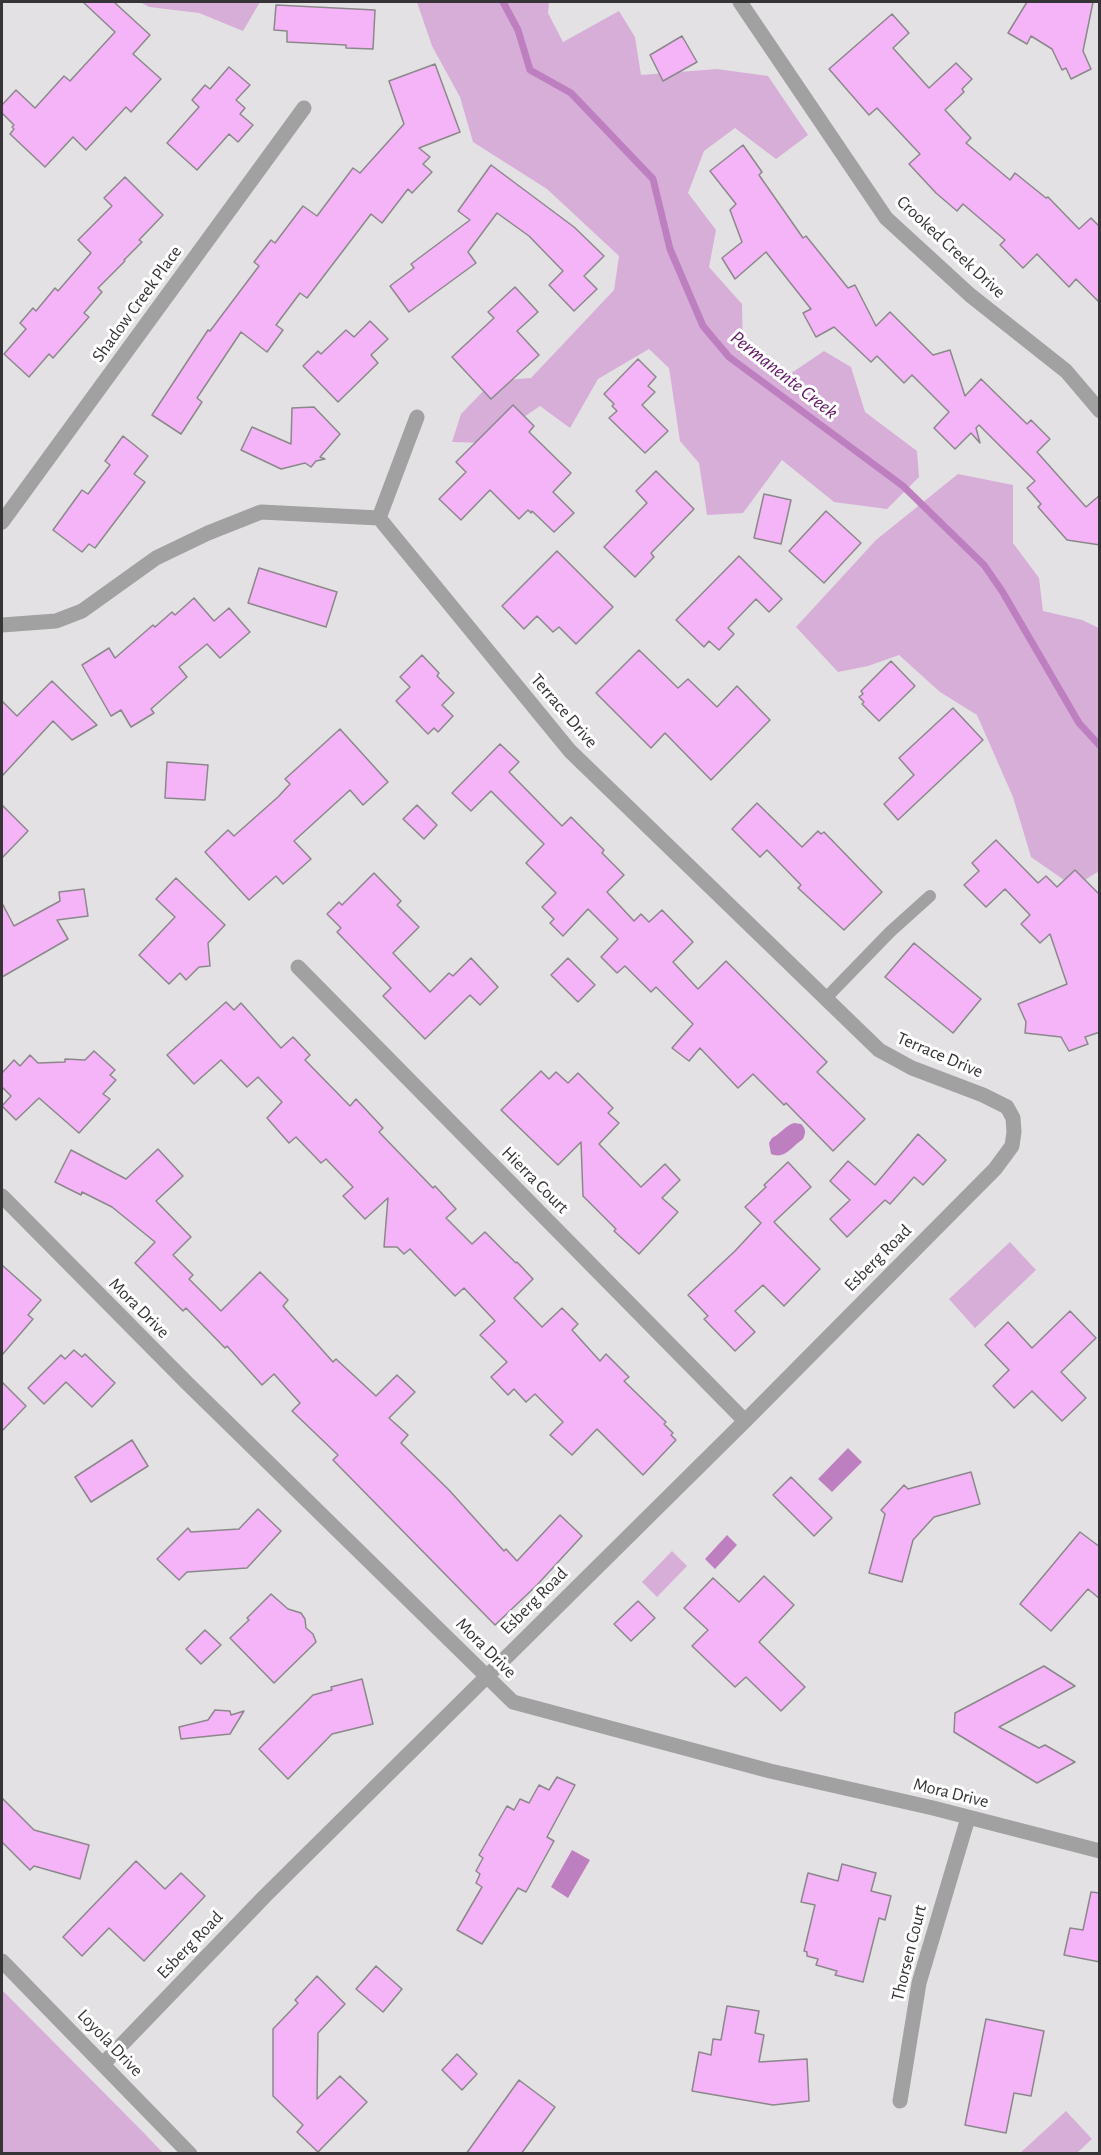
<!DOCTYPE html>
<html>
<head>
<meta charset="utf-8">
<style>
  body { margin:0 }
  #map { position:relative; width:1101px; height:2155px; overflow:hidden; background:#e4e1e4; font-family:"Alegreya Sans",sans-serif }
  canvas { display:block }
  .frame { position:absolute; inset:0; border:3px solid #363436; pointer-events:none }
</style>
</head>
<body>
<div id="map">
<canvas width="1101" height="2155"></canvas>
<div class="frame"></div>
</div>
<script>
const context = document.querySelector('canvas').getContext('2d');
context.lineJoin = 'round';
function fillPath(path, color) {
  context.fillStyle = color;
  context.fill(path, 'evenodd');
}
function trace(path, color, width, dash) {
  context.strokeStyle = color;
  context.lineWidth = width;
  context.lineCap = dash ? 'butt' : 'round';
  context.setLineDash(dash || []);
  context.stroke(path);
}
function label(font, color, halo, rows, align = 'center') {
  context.font = font + ' "Alegreya Sans",sans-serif';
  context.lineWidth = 6;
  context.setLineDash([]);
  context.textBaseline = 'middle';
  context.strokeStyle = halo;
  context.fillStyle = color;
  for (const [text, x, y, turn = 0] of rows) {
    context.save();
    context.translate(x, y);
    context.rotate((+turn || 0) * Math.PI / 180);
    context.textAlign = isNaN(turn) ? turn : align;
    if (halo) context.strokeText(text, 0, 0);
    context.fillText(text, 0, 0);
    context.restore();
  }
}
fillPath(new Path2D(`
  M140 2H260L243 31 199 13 149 7Z
  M417 2H549L548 13 563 42 619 11 635 37 641 75 717 69 768 76 808 135 776 159 735 128 704 151 688 193 716 230 709 267 742 304 743 355 787 376 824 351 851 367 865 412 917 451 919 477 887 509 834 502 782 460 743 513 707 515 699 463 680 441 669 368 649 349 598 379 570 428 540 406 486 443 452 442 461 414 493 381 531 378 614 290 619 256 547 189 473 142 460 97 432 46Z
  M958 474 1013 485V543L1039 578 1043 611 1082 620 1099 628V871L1074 887 1031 857 1013 797 977 715 940 692 899 655 868 666 838 672 796 627 876 540Z
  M1010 1242 1036 1270 975 1328 949 1299Z
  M672 1551 687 1566 657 1597 642 1582Z
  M2 1990 144 2133 163 2153H2Z
  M1066 2111 1092 2139 1077 2153H1020Z`), '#d7aed8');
fillPath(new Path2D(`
  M794 1123 801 1124C806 1129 806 1133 803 1139 792 1146 785 1160 771 1154L769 1143 772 1138C780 1134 785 1126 794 1123Z
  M848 1448 862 1462 832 1492 818 1479Z
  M727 1535 737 1545 715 1569 705 1559Z
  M572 1850 590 1860 568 1898 551 1887Z`), '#be7fc0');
trace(new Path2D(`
  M503 2 518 30 530 70 571 93 653 179 670 249 703 326 729 357 903 486 984 565 1002 591 1079 723 1100 746`), '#be7fc0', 7);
const building = new Path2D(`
  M83 2H114L150 35 133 54 161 79 131 112 126 107 86 150 73 137 45 167 10 134 14 129 12 127 14 125 2 113V105L16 90 35 108 64 76 70 81 115 32Z
  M1027 2H1093L1083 51 1091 69 1071 79 1066 68 1062 70 1052 49 1031 36 1027 44 1008 33Z
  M276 5 375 10 373 49 346 48V45L287 42V31L274 30Z
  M892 14 909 33 893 48 929 88 956 63 972 79 962 89 964 92 945 110 971 138 966 143 1010 180 1015 173 1046 198 1048 197 1079 229 1091 218 1100 227V303L1076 279 1069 287 1037 254 1023 268 1000 245 1005 240 963 204 957 211 936 193 909 164 920 154 877 108 869 115 829 69Z
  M682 36 697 62 663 81 650 55Z
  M435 64 460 132 419 148 430 157 423 164 432 172 412 193 408 189 382 223 371 214 307 298 300 293 276 325 283 330 267 352 241 332 197 398 202 402 181 434 152 415 208 330 210 331 259 266 254 262 271 240 275 243 303 206 317 216 353 168 360 173 404 124 389 81Z
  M229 67 250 85 236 100 245 108 240 114 253 125 238 142 229 134 197 170 167 143 199 107 192 100 205 85 210 89Z
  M743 145 762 172 759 175 803 238 806 236 848 288 855 285 876 326 890 312 933 355 950 350 965 396 981 379 1027 424 1031 420 1050 439 1037 452 1086 507 1100 495V545L1067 540 1038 507 1041 504 1027 488 1035 481 979 425 976 428 980 443 971 433 955 449 934 428 949 412 912 375 904 383 877 356 871 362 834 327 816 337 803 313 811 309 766 252 735 279 722 258 742 242 730 210 736 204 710 171Z
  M491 165 574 227 604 256 584 276 597 289 574 311 549 285 563 271 529 236 497 213 468 252 476 263 409 312 390 286 414 268 411 264 470 220 458 211Z
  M125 177 163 215 139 240 142 242 124 260 125 261 98 288 102 292 84 313 89 317 53 358 49 354 29 377 4 354 26 329 20 323 33 308 36 311 55 288 58 291 91 253 78 240 112 206 104 198Z
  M515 287 538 312 517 331 539 355 491 399 452 357 494 318 488 312Z
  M370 321 388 339 371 355 378 363 338 402 303 366 318 351 321 354 346 330 354 337Z
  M638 359 656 377 648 386 655 392 642 405 668 431 645 453 609 418 617 411 612 406 614 404 604 394Z
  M513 405 534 426 529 432 571 473 553 492 574 513 554 532 532 511 531 513 528 510 519 519 490 490 461 520 439 499 466 472 456 462Z
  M314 407 340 434 320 457 325 459 316 461 311 467 305 463 281 469 241 450 252 427 291 444 292 408Z
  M123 436 148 456 134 474 145 482 95 548 89 544 82 552 53 530 82 490 88 494 110 465 105 461Z
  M656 471 694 509 651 553 654 557 635 577 604 547 647 503 636 491Z
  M764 494 791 500 781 544 754 538Z
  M826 511 861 543 824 583 789 551Z
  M557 551 613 607 576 644 559 627 553 632 537 616 524 629 502 606Z
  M739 556 782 599 769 612 756 599 728 628 734 634 719 650 709 641 704 647 676 620Z
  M259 568 337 592 326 627 248 603Z
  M194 598 214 621 229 608 250 632 220 658 207 644 179 667 187 677 151 709 154 713 131 727 121 710 111 716 82 665 109 648 115 658 153 625 155 627 172 612 175 615Z
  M639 650 678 688 688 679 717 707 737 686 770 720 711 780 665 733 651 748 596 693Z
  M422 655 439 673 437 676 454 693 442 705 453 716 438 732 434 728 428 734 396 701 410 687 400 677Z
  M891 661 915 686 879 721 862 704 864 702 859 697 863 694 861 691Z
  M52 681 97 725 72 740 53 721 2 776V701L17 716Z
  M953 708 983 740 898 820 884 804 914 775 899 758Z
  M340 729 388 782 363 805 350 790 294 841 311 859 283 884 276 876 249 900 205 852 228 830 234 836 278 797 290 784 285 779Z
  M500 744 519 762 509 772 562 826 571 817 604 850 602 853 624 875 607 892 634 921 641 914 649 922 662 910 693 942 673 962 698 989 726 961 827 1062 817 1072 865 1119 833 1151 786 1103 784 1105 753 1074 738 1088 700 1048 689 1061 672 1048 693 1024 656 987 651 992 625 966 617 973 601 957 618 939 588 909 563 936 550 923 554 919 542 907 556 893 526 863 544 844 491 791 471 811 452 793Z
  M167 762 208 765 205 800 165 798Z
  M757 803 802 847 818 831 821 834 824 832 882 892 844 930 798 888 801 885 767 850 760 857 732 829Z
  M2 805 28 831 2 858Z
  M417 805 437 825 424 839 403 819Z
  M996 840 1038 883 1046 876 1057 887 1075 870 1100 895V1032L1085 1037 1088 1044 1069 1051 1061 1037 1025 1033 1026 1022 1018 1004 1067 984 1050 934 1040 943 1021 924 1030 915 1005 889 986 907 964 885 979 871 972 863Z
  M374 873 401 901 397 905 419 927 393 953 430 992 449 973 453 976 471 958 498 987 480 1005 470 995 425 1039 383 996 391 988 337 932 341 928 327 914 339 902 342 905Z
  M176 878 225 925 208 943 210 966 199 967 186 980 180 973 169 984 139 955 175 917 156 899Z
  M84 889 88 916 57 920 68 939 2 977V903L14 926 60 901 59 892Z
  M914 943 981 999 953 1033 885 977Z
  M568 958 595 985 578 1002 551 975Z
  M226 1002 234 1010 241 1003 281 1048 293 1037 310 1055 305 1060 350 1106 356 1099 383 1128 379 1132 433 1188 435 1186 456 1209 446 1218 472 1244 485 1232 516 1263 517 1262 533 1279 514 1298 542 1327 562 1308 578 1324 572 1330 600 1361 606 1354 629 1377 624 1381 666 1422 664 1424 673 1433 671 1435 676 1440 643 1475 597 1429 572 1455 550 1435 563 1422 535 1394 526 1402 514 1389 508 1395 491 1377 507 1362 480 1335 495 1321 464 1288 455 1296 410 1249 404 1254 397 1247H384L388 1198 365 1219 343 1196 353 1187 326 1159 321 1163 296 1137 289 1143 267 1118 282 1102 258 1077 247 1087 221 1060 194 1084 167 1055Z
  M94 1051 115 1070 110 1075 116 1080 103 1094 110 1099 79 1133 39 1098 16 1120 2 1106 11 1096 2 1087V1073L14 1060 20 1066 30 1055 38 1063 65 1062V1059L85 1060Z
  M541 1071 549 1079 556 1072 568 1083 578 1073 613 1108 608 1113 619 1123 599 1144 641 1187 665 1164 680 1180 662 1198 678 1212 639 1254 614 1231 616 1229 583 1196 581 1142 558 1165 501 1110Z
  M918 1134 946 1160 923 1185 914 1177 890 1204 885 1200 847 1237 830 1219 850 1200 830 1181 848 1161 875 1185Z
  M158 1149 183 1176 156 1201 191 1237 173 1255 193 1275 189 1279 221 1311 260 1272 288 1300 283 1306 333 1362 336 1359 376 1396 397 1375 415 1392 389 1418 408 1435 401 1443 449 1490 504 1551 506 1549 517 1561 560 1515 582 1536 537 1585 495 1625 333 1460 338 1455 292 1411 300 1403 274 1374 262 1385 227 1346 225 1348 186 1308 183 1311 135 1263 155 1242 112 1207 82 1192 81 1195 55 1182 71 1150 126 1179Z
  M788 1162 811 1187 774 1222 820 1269 784 1306 763 1285 735 1311 755 1332 735 1351 704 1319 708 1316 688 1295 735 1251 761 1223 745 1207 766 1187 764 1185Z
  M2 1265 41 1300 28 1315 33 1319 2 1355Z
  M1070 1311 1096 1338 1061 1372 1086 1398 1062 1421 1032 1391 1014 1408 993 1386 1009 1370 985 1345 1008 1322 1032 1348Z
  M74 1350 82 1357 85 1354 115 1383 92 1407 66 1382 44 1404 28 1388 61 1355 65 1359Z
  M2 1382 26 1406 2 1431Z
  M132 1440 148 1466 91 1502 75 1477Z
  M971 1472 980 1504 934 1517 913 1540 902 1582 869 1573 885 1514 881 1510 904 1485 908 1489Z
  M791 1477 832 1518 814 1536 773 1495Z
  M258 1509 281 1531 247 1568 187 1572 179 1580 157 1559 188 1528 191 1532 239 1529Z
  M1080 1532 1100 1547V1599L1088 1589 1051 1631 1020 1604Z
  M764 1576 794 1605 759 1642 805 1687 781 1711 746 1677 735 1687 692 1646 708 1630 684 1608 713 1578 739 1602Z
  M271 1594 288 1609 301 1613 305 1619 306 1628 313 1634 316 1642 274 1683 230 1638 249 1620 247 1618Z
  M638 1601 655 1618 631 1641 614 1624Z
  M205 1630 221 1645 201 1664 186 1649Z
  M1044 1666 1075 1686 999 1727 1039 1748 1045 1745 1075 1762 1037 1783 954 1732 955 1713Z
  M362 1679 373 1724 332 1734 288 1779 259 1749 313 1695 332 1690 331 1687Z
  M215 1710 230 1711 231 1715 244 1711 230 1734 181 1739 179 1727 208 1720Z
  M557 1777 575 1785 547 1837 554 1841 526 1892 518 1888 482 1944 457 1930 482 1887 476 1883 480 1874 476 1871 483 1858 479 1855 507 1806 514 1810 520 1799 529 1803 539 1785 549 1790Z
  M2 1798 34 1830 89 1845 80 1879 34 1866 30 1870 2 1842Z
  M136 1861 165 1889 181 1873 205 1896 144 1961 109 1928 82 1956 63 1937Z
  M842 1864 876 1873 871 1891 891 1896 885 1920 879 1918 863 1982 835 1975 837 1971 816 1965 818 1959 807 1956V1952L804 1951 815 1905 801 1902 808 1873 838 1881Z
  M1091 1892 1100 1893V1962L1064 1955 1070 1928 1083 1930Z
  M376 1966 402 1989 383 2012 356 1989Z
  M317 1976 345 2004 318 2033 317 2099 340 2076 367 2102 318 2152 297 2132 303 2125 273 2096V2029L298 2003 295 2000Z
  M727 2006 759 2011 755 2033 764 2035 759 2062 807 2059 809 2101 773 2105 692 2091 699 2052 711 2055 713 2039 721 2040Z
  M986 2019 1044 2031 1031 2096 1014 2093 1006 2133 965 2125Z
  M457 2054 477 2074 462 2090 442 2070Z
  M519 2080 555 2107 521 2154H466Z`);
fillPath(building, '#f6b4f8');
trace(building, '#8b888b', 1.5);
trace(new Path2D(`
  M826 998 890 932 930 896`), '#a0a1a0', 12);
trace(new Path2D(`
  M740 2 886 218 970 295 1066 371 1100 411
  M379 518 417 417
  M2 522 304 108
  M2 625 56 621 82 611 156 558 208 533 261 512 379 518 570 751 879 1050 912 1068 983 1095 1007 1107 1013 1118 1014 1132 1012 1146 995 1169 745 1421 265 1896 103 2064
  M298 967 745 1421
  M2 1196 187 1383 513 1702 770 1771 933 1808 1100 1851
  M2 1961 190 2154
  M900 2101 919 1983 968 1818`), '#a0a1a0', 15);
label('18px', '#363436', '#fff', [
  ["Crooked Creek Drive",951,247,43],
  ["Shadow Creek Place",137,304,-54],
  ["Terrace Drive",564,711,49],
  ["Terrace Drive",940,1055,23],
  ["Hierra Court",535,1180,45],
  ["Esberg Road",878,1258,-45],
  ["Mora Drive",139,1308,45],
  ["Esberg Road",534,1601,-45],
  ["Mora Drive",486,1648,45],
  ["Mora Drive",951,1793,14],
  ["Esberg Road",190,1945,-46],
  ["Thorsen Court",909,1953,-76],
  ["Loyola Drive",110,2043,46]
]);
label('italic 20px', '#651869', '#fff', [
  ["Permanente Creek",784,375,38]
]);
</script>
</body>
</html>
